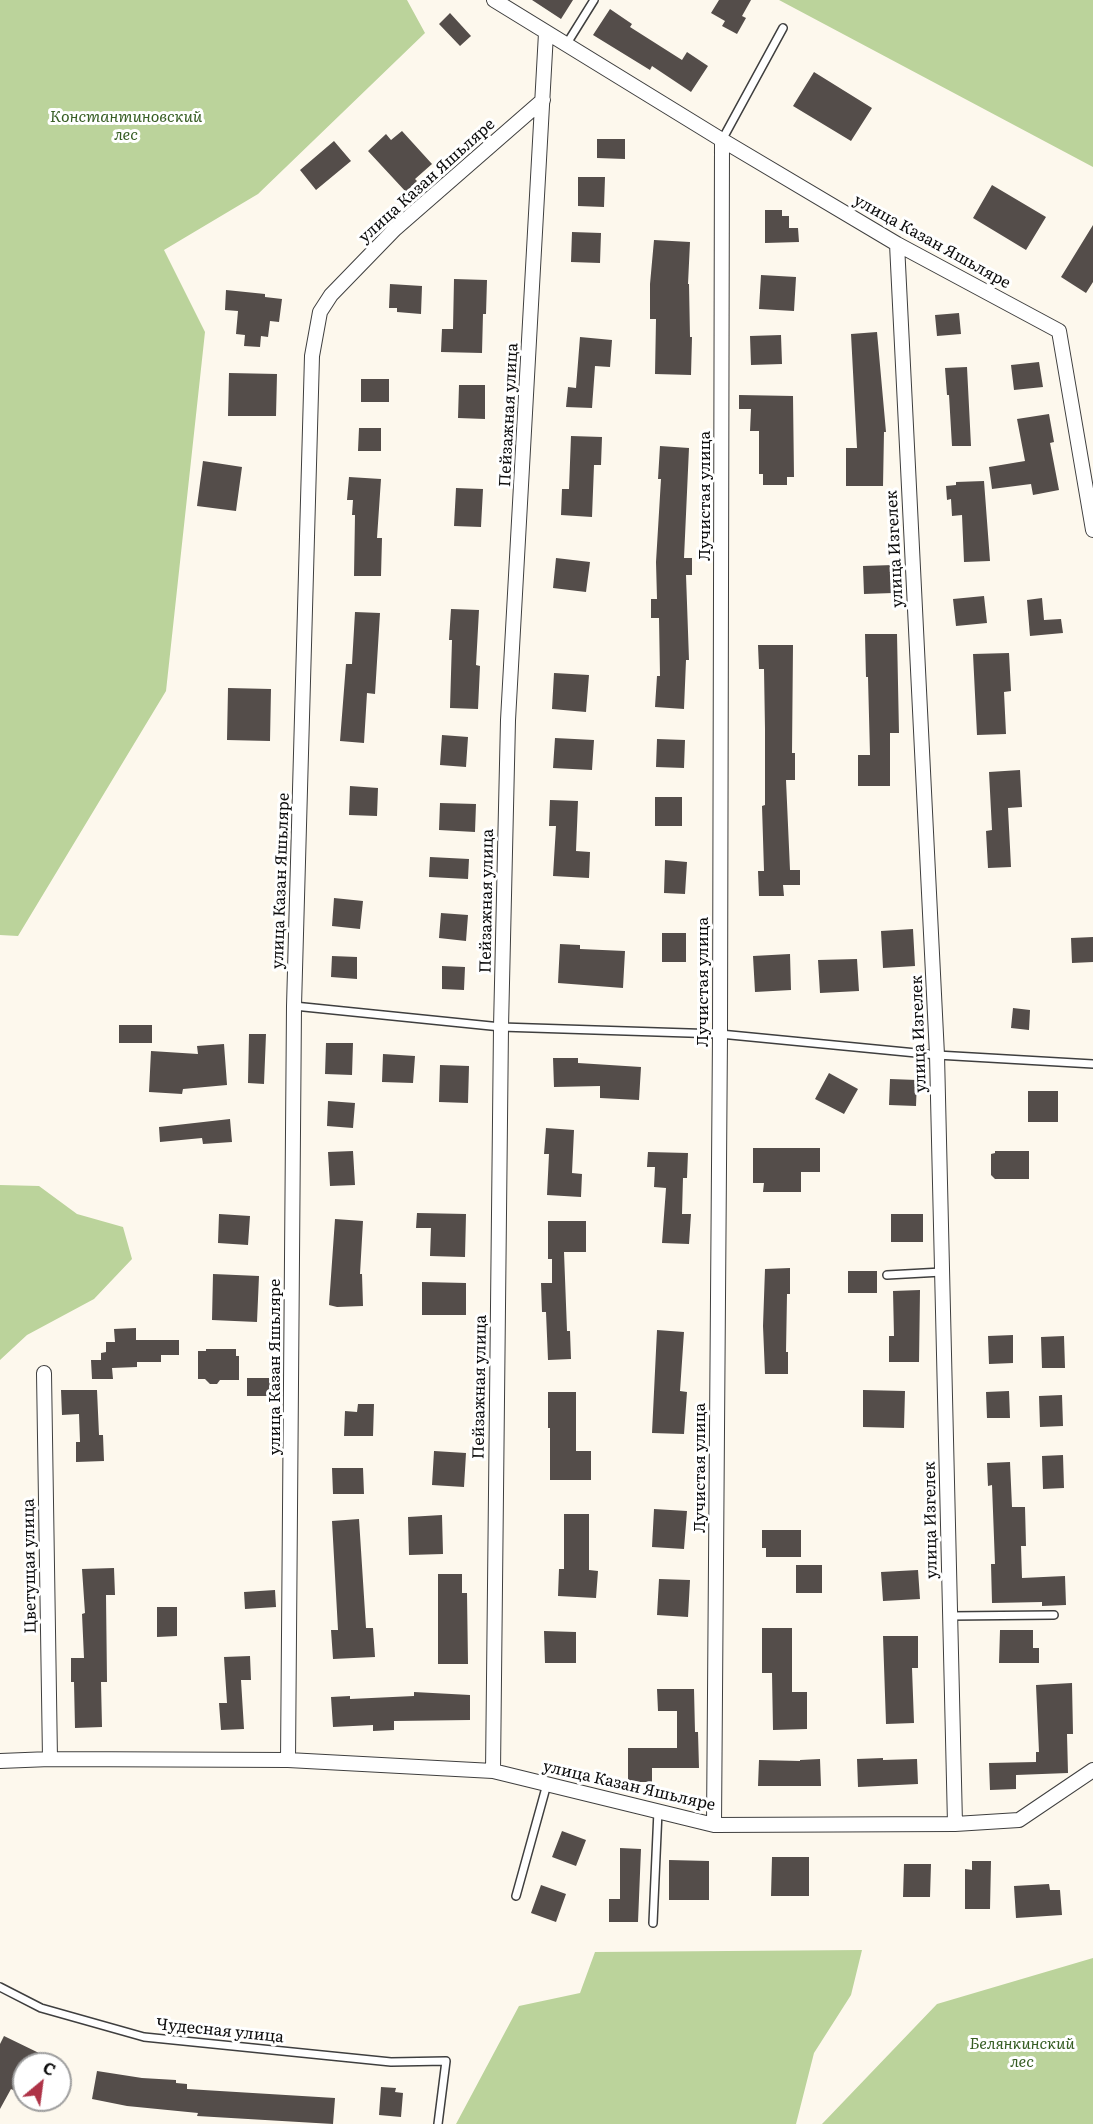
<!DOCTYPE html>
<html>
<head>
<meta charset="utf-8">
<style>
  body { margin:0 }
  #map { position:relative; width:1093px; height:2124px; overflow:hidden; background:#fdf8ed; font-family:Literata,serif }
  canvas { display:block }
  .north { position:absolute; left:12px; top:2052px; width:60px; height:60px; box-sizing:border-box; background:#fff; border:2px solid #9e9e9e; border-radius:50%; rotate:29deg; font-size:16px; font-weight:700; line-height:24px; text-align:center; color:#0c0c0c }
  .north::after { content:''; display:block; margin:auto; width:21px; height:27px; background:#ae3347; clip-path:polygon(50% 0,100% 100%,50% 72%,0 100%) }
</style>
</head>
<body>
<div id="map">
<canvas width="1093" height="2124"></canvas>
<div class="north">С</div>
</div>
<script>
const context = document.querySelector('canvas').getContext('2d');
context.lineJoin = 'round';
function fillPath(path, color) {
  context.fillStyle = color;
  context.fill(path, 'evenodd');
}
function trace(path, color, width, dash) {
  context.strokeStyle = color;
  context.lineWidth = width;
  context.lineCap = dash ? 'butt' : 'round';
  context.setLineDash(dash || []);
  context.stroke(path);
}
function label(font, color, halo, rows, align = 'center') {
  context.font = font + ' Literata,serif';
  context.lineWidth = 6;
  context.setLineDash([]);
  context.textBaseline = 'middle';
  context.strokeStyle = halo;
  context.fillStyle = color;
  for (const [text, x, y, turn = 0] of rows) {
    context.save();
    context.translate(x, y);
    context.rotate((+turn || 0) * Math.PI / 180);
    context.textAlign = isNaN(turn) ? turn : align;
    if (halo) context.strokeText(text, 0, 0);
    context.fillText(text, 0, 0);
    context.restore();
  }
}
fillPath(new Path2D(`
  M0 0H407L425 33 258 194 164 250 205 332 166 691 18 936 0 935Z
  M779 0H1093V167Z
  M0 1185 39 1186 77 1214 123 1227 132 1259 94 1299 27 1335 0 1360Z
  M862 1950 851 1995 814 2053 796 2124H456L519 2006 580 1993 595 1952Z
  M1093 1958V2124H822L937 2004Z`), '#bbd39b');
fillPath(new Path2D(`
  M532 0H573L561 19Z
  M719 0H751L742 16 746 18 737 34 722 26 725 21 711 13Z
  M610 9 632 24 630 27 682 60 687 52 708 66 691 92 652 66 650 70 593 35Z
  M450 13 471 36 460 46 439 24Z
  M814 72 872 108 851 141 793 106Z
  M402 131 432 164 415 179 417 181 406 192 368 151 386 134 391 140Z
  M597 139H625V159L597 158Z
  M334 141 351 161 316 190 300 170Z
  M578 177H605L604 207 578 206Z
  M992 185 1046 217 1026 250 973 218Z
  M765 210H782V216H789V228H798L799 242 765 243Z
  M1093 225V282L1086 293 1061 277Z
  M572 232 601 233 600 263 571 262Z
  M654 240 690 242 688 284H689L690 337H692L691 375 655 374 656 319H650V284Z
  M761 275 796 277 794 311 759 309Z
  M454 279 487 280 486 314H483L482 353 441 352 442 329H453Z
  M390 284 422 286 421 314 397 312V308H389Z
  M226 290 265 294V297L282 299 279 322 270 321 268 337 261 336 260 347 244 346 245 335 236 334 238 311 225 310Z
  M959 313 961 334 937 336 935 315Z
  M877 332 886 432H884L883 486H846V448H857L851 334Z
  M781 335 782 364 751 365 750 336Z
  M580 337 612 340 610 367 595 366 592 408 566 407 568 387 576 388Z
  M1039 362 1043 387 1014 390 1011 365Z
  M967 367 971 446H952L949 395H947L945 368Z
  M229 373 277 374 276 416H228Z
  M361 379H389V402H361Z
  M459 385H485V419L458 418Z
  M739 395 793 396 794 477H787V485H763V474H759V431H750L751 409H739Z
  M1049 414 1054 442 1050 443 1059 490 1033 495 1031 484 992 489 989 467 1025 461 1017 419Z
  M359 428H381V451H358Z
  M571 436 602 437 601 465H594L592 517 561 515 562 489H569Z
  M660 446 689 448 684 558H692V575H686L689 660H686L684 709 655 707 657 676H660L659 618H651V599H657L656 562 661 479H658Z
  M203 461 242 467 236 511 197 506Z
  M349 477 381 479 377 538H382L381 576H354L355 515H352L353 500H347Z
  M984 481 990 561 964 562 962 515 952 516 951 499 947 500 946 486 956 485V482Z
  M456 488 483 489 481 527 454 526Z
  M556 558 590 562 586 592 553 588Z
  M893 565V593L864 594 863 566Z
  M984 596 987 623 956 626 953 599Z
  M1042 598 1044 620 1061 619 1063 633 1030 636 1027 600Z
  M451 609 479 610 476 665 480 666 478 709 450 708 452 640H449Z
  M355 612 380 613 375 694 367 693 364 743 340 741 346 664H352Z
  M865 634H897L899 733H890V786H858V755H870L868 677H866Z
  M758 645H793L792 753H795V780H786L790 870H800V885H783L784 896H759L758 871H764L762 806 765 805V729L764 669H759Z
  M1009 653 1011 691 1004 692 1006 734 977 735 973 654Z
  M554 673 589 675 586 712 552 709Z
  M228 688 271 689 270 741 227 740Z
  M442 735 468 737 466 767 440 765Z
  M555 738 594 740 592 770 553 768Z
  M657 739 685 740 684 768 656 767Z
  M1020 770 1022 807 1008 808 1011 867 988 868 986 831 992 830 989 772Z
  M350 786 378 788 377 816 349 815Z
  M655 797H682V826H655Z
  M550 800 578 801 576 851 590 852 589 878 553 876 556 826H549Z
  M440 803 476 804 475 832 439 830Z
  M430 857 469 859 468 879 429 877Z
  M665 860 687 862 685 894 664 893Z
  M334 898 363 901 360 929 332 926Z
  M441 913 468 915 466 941 439 938Z
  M913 929 915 966 883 968 881 931Z
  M662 933H686V962H662Z
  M1093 937V962L1072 963 1071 938Z
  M560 944 580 945V949L625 951 623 988 558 983Z
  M790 954 791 990 755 992 753 956Z
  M332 956 357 957V979L331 977Z
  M857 959 859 991 820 993 818 960Z
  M442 966 465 967 464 990 442 989Z
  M1013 1008 1030 1010 1029 1030 1011 1028Z
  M119 1025H152V1043H119Z
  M249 1034H266L264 1084 248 1083Z
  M326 1043H353L352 1075 325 1074Z
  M224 1044 227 1085 183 1089 182 1094 149 1092 151 1051 198 1054 197 1046Z
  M383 1054 415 1056 413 1083 382 1082Z
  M553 1058H578V1063L641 1067 639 1100 600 1098V1086L554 1087Z
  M440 1065 469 1066 468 1103 439 1102Z
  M829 1073 858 1089 844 1114 815 1099Z
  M890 1079 917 1080 916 1106 889 1105Z
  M1028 1091H1058V1122H1028Z
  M328 1101 355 1103 353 1128 327 1126Z
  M230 1119 232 1142 203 1144 202 1138 160 1142 159 1127Z
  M546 1128 574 1130 572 1173 582 1174 581 1197 547 1195 549 1154H544Z
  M753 1148H820V1172H801V1192H763L764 1183H753Z
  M353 1151 355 1185 330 1186 328 1152Z
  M995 1151H1029V1179H995L991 1175V1154L995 1153Z
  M648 1152 688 1153 687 1178H683L682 1214H691L689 1244 662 1243 666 1188 654 1187 655 1167H647Z
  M417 1213 466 1214 465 1257 430 1256 431 1228H416Z
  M219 1214 250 1216 248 1245 218 1243Z
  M891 1214H923V1242H891Z
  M335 1219 363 1221 360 1274H362L363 1306 337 1307 329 1305Z
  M548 1221H586V1252H564L567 1331H570L571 1359 548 1360 546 1312H542L541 1283H552V1259H548Z
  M790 1268V1294H787L786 1352H788V1374H765L763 1326 765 1269Z
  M848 1271H877V1293H848Z
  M213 1274 259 1276 257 1322 212 1320Z
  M422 1282 466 1283V1315H422Z
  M920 1290 919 1362H889V1336H894L893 1291Z
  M136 1328V1340H179V1355H161V1362H137V1367L112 1368 113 1379H92L91 1360H101V1353L106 1352V1342H115L114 1329Z
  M657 1330 684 1332 680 1391 687 1392 684 1434 652 1433Z
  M1013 1335V1363L989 1364 988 1336Z
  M1064 1336 1065 1368H1042L1041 1337Z
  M206 1349H236V1356H239V1380H220L217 1384H210L205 1379H198V1351H206Z
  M247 1378H274V1396H247Z
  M61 1390H97L99 1435H103L104 1461 76 1462V1442H80L79 1414 62 1415Z
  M863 1390 905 1391 904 1428 863 1427Z
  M1009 1391 1010 1418H987L986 1392Z
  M548 1392H576V1451H591V1480H550V1428H548Z
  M1062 1395 1063 1426 1040 1427 1039 1396Z
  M358 1404H374L373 1436H344L345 1411 357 1412Z
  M434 1451 466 1453 464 1487 432 1485Z
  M1063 1455 1064 1488 1043 1489 1042 1456Z
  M1010 1462 1012 1507H1025L1026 1546H1021L1022 1578 1065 1576 1066 1605 1042 1606V1602L992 1603 991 1564H995L992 1485 988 1486 987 1463Z
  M332 1468H363L364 1494H333Z
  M654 1509 687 1511 684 1549 652 1547Z
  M564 1514H589V1570L598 1571 596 1598 558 1596 559 1569H564Z
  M442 1515 443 1554 409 1555 408 1517Z
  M359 1519 366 1628H373L375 1657 333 1659 331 1630H338L332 1521Z
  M762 1530H801V1557H766V1548H762Z
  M796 1565H822V1593H796Z
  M114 1568 115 1595H106L107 1682H101L102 1727 75 1728 74 1682H71V1658H84L82 1614 85 1613 82 1569Z
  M918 1570 920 1599 883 1601 881 1572Z
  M438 1574H462V1593H467L468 1664H438Z
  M659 1579 690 1580 688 1617 657 1615Z
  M275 1590 276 1607 245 1609 244 1592Z
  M157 1607H177V1636L157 1637Z
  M762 1628H792V1692H807V1729L773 1730 772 1673H762Z
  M1000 1630H1033V1648H1039V1663H999Z
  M544 1631 576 1632V1663H545Z
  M883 1636H918V1668H912L914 1723 886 1724Z
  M250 1656 251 1680H241L244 1729 221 1730 219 1703H227L224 1657Z
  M1072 1683 1073 1734H1067L1068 1773 1016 1775V1789L990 1790 989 1763 1036 1762V1752H1039L1036 1685Z
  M657 1689H694L695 1732H698L699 1768H652V1782H628V1748H677V1711H658Z
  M414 1692 470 1695V1720L394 1721V1730L373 1731V1725L333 1727 331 1697 350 1696V1699L414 1696Z
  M883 1758V1760L917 1759 918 1784 858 1787 857 1759Z
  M820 1759 821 1786H758L759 1760 800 1761V1760Z
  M562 1831 586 1840 576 1866 552 1857Z
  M620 1848 641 1849 638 1922H609V1899H620Z
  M772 1857H809V1896H771Z
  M669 1860 709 1861V1900H669Z
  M972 1861H991L990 1909H965V1869L972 1870Z
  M904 1864H931L930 1897H903Z
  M1049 1884 1050 1890H1060L1062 1915 1016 1918 1014 1886Z
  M541 1885 566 1894 556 1922 531 1913Z
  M4 2036 39 2053 34 2064H24V2083L19 2093 11 2089 0 2109V2044Z
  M97 2071 142 2078 176 2080V2083L187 2084V2089L335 2098 333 2124 197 2116 198 2113 127 2106 92 2099Z
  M381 2087 396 2088 395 2092 403 2093 401 2117 379 2115Z`), '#544d4a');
const service = new Path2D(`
  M566 45 594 0
  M722 140 783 28
  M294 1006 501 1027 720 1034 937 1055 1093 1064
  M887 1275 942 1272
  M950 1616 1054 1615
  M516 1896 547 1784
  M653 1923 658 1811
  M0 1987 41 2008 144 2037 391 2062 446 2061 438 2124`);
const minor = new Path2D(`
  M494 0 722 140 897 244 1059 331 1093 530
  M897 244 937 1055 955 1824
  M44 1373 50 1759
  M288 1760 294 1006 312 356 320 312 331 295 395 229 543 100
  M0 1761 50 1759 288 1760 493 1771 714 1825 955 1824 1019 1820 1093 1770
  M493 1771 501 1027 508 720 546 33
  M714 1825 720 1034 722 140`);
trace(service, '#3f3f3f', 10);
trace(minor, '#3f3f3f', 16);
trace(service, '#fff', 7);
trace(minor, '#fff', 14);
label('italic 16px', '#365d23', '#fff', [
  ["Константиновский",126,117],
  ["лес",126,135],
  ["Белянкинский",1022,2044],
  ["лес",1022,2062]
]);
label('16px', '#0c0c0c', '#fff', [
  ["улица Казан Яшьляре",427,181,-42],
  ["улица Казан Яшьляре",932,242,29],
  ["Пейзажная улица",509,415,-87],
  ["Лучистая улица",705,496,-90],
  ["улица Изгелек",895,549,-93],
  ["улица Казан Яшьляре",281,881,-88],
  ["Пейзажная улица",487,901,-89],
  ["Лучистая улица",703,982,-90],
  ["улица Изгелек",919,1034,-92],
  ["улица Казан Яшьляре",275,1367,-90],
  ["Пейзажная улица",480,1387,-89],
  ["Лучистая улица",700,1468,-90],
  ["улица Изгелек",931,1520,-91],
  ["Цветущая улица",30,1566,-91],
  ["улица Казан Яшьляре",629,1786,13],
  ["Чудесная улица",220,2031,6]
]);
</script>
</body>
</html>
